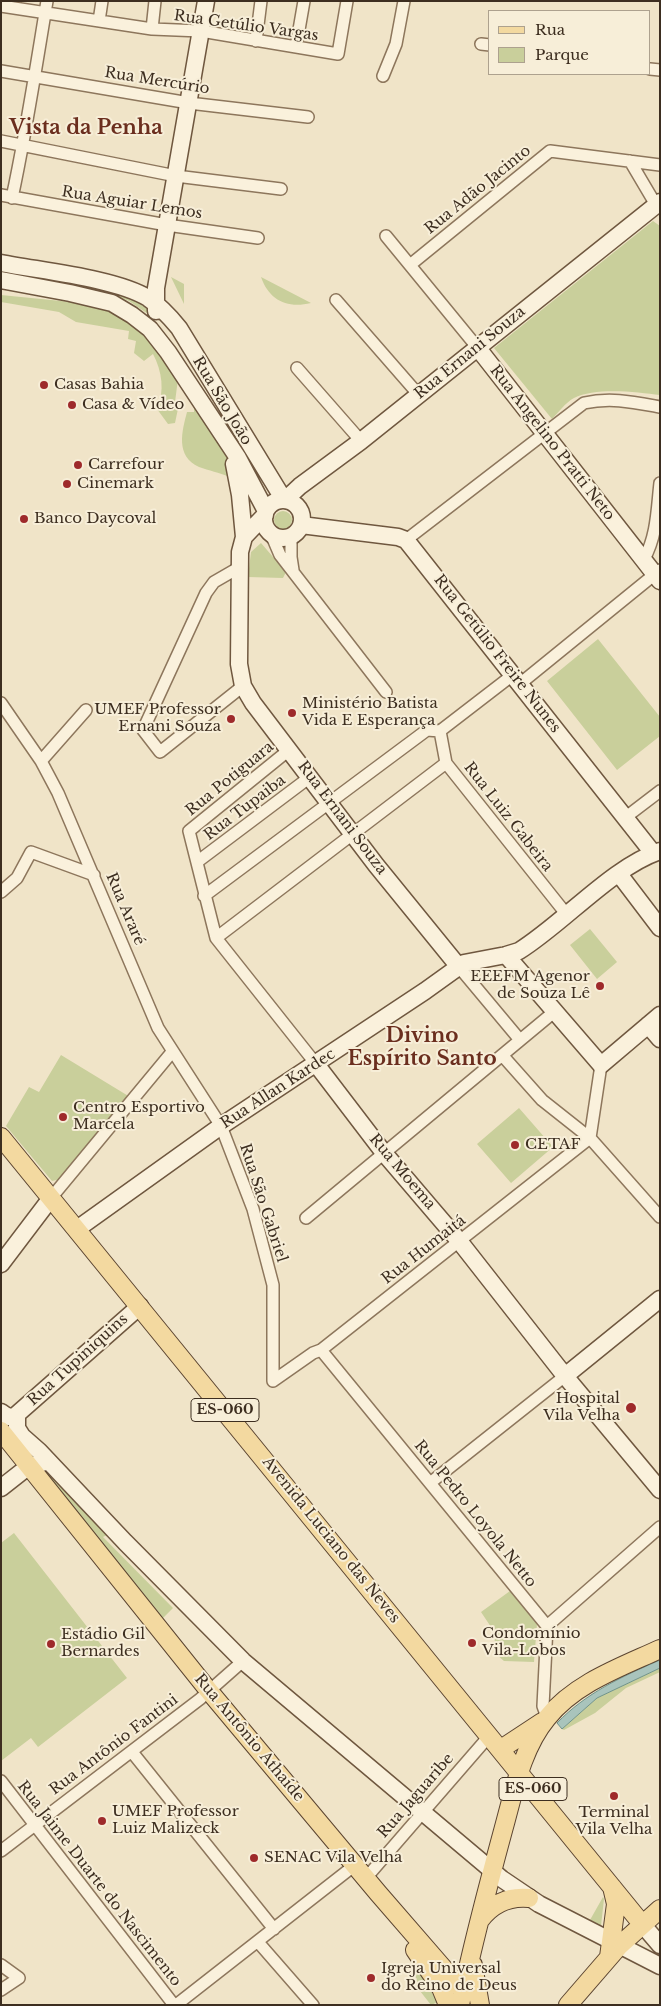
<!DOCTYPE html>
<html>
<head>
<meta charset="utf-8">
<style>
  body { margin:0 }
  #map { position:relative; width:661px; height:2006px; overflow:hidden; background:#f0e4c8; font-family:"Libre Baskerville",serif }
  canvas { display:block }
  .frame { position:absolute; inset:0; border:2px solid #3d2e20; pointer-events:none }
  .legend { position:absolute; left:488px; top:10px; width:162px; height:65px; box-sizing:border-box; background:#f7eed8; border:1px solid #ada18e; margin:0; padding:6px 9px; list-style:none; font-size:15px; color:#3d2e20 }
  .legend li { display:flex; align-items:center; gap:10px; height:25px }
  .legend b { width:25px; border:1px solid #ada18e }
</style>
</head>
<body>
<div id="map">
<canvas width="661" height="2006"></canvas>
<div class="frame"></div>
<ul class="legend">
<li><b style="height:6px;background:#f3d9a0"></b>Rua</li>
<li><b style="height:14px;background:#c9cf9b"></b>Parque</li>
</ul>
</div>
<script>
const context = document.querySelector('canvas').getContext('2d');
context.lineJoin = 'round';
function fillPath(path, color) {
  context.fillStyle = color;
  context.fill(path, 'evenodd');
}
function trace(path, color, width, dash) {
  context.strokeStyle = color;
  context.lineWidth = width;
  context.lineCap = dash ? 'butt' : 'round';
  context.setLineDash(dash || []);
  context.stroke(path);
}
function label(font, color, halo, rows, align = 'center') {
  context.font = font + ' "Libre Baskerville",serif';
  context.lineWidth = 4;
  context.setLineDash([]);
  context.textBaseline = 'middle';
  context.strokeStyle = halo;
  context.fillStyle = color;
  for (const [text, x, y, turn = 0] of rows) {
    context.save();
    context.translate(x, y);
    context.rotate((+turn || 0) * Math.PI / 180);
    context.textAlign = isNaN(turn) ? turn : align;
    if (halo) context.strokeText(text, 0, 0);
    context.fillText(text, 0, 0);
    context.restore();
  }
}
fillPath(new Path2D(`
  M653 221 660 226V395C637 392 595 387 574 398 566 402 558 413 552 419L494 348Z
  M1 271C33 276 142 286 154 318L129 301 105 291 1 274Z
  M171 277 184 284V304Z
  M261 277 311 303C287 309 269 300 261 277Z
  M1 295 101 305 137 324 178 379 175 402 179 404 175 423 168 424 157 409C165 391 162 371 153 354L144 361 134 353 136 341 128 339 129 331 76 322 59 312 1 302Z
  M194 406 198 409 225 453 229 461V477C219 472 209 471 199 467 175 456 182 431 187 412H194Z
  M274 520a9 9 0 1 1 18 0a9 9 0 1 1-18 0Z
  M261 543 286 572 283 578 248 577 251 552Z
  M598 639 660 717V736L617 770 547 681Z
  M590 929 617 962 597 979 570 945Z
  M61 1055 130 1097 61 1179 52 1181 6 1126 29 1087 39 1092Z
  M519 1108 553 1147 511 1183 477 1144Z
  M42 1472 53 1475 109 1534 103 1537 173 1608 163 1618 59 1488 57 1490Z
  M14 1533 127 1678 38 1747 31 1738 1 1761V1543Z
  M510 1591 537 1624 534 1662 504 1661 497 1655 493 1630 481 1612Z
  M660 1668V1672L626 1688 595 1713 564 1730 562 1729 597 1698Z
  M603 1897 604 1899 601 1926 590 1920Z
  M416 1967 438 2002 431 2005 413 1982 417 1979 411 1971Z`), '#c9cf9b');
const water = new Path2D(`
  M660 1660V1668L597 1698 562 1729 557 1723C586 1693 621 1677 660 1660Z`);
fillPath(water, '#a9c4bc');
trace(water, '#6f938a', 1);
const street = new Path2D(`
  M1 6 152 29 201 31 338 54 347 1
  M99 21 102 1
  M152 29 155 1
  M256 41 261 1
  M481 44 490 45
  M296 47 304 1
  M650 69 660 70
  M1 71 189 103 308 117
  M383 76 396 44 404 1
  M1 141 176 176 281 189
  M630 161 656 205
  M1 195 167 225 258 238
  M12 198C26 133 36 67 47 1
  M386 236 477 347
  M410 265 550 151 660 165
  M336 300 418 394
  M297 368 361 441
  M271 534 280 555 386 692
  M291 536V557L293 570
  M406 540 584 403C611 397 633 402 660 407
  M644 559C657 536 657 509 660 483
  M240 567 214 582 206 593 143 730 160 752 243 686
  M521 683 660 570
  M1 703 41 761 58 793 158 1028 221 1126 253 1209 273 1285V1381
  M440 731 446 763 567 915
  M289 750 189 831 216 938 316 1064
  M41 761 86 710
  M626 817 660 791
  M197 862 310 777
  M1 892 17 878 31 852 94 875
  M204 896 427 730 440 731 514 674
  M216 938 446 763
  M459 967 520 1040
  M502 1055 542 1100 590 1138 660 1217
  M590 1138 601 1065
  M51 1198 172 1052
  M306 1218 554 1012
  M321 1350 547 1626 543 1706 547 1717
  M273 1381 313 1353 321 1350 590 1138
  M430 1483 565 1376
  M547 1626 660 1527
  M132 1752 274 1929
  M1 1781 174 2005
  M1 1851 200 1699 243 1661
  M366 1878 490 1735
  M258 1942 313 2005
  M1 1965 19 1978 1 1990
  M176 2005 355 1865`);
const secondary = new Path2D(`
  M1 263C41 271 115 278 148 298 160 306 170 317 179 328L284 500
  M1 280 70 293 112 303 132 315 150 329 168 352 238 458 266 511
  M156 311V288L206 1
  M477 347 660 581
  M234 464 240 495 244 537
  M285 500 300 486 361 441 660 202
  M264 519a19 19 0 1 1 38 0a19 19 0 1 1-38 0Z
  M265 515 244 537 240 552 239 664 243 686 253 703 376 865 459 967
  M301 525 398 537 406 540 653 853
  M619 874 660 928
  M506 955 601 1065 660 1015
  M648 1025 660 1039
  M316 1064 384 1153 460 1242 565 1376 660 1490
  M77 1229 221 1126 425 991 464 963 506 955 519 951C564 923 612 867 660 851
  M1 1264 51 1198
  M565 1376 660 1299
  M1 1412 8 1417 15 1416 140 1306
  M17 1415V1428L22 1436 39 1451 125 1542 243 1661 502 1879 539 1904 660 1966
  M1 1488 29 1466 42 1463
  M642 1924 660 1945`);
const primary = new Path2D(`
  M1 1137 642 1924
  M1 1431 209 1691 378 1893 463 1991
  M501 1749 542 1722
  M480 1920C492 1904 508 1896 529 1898
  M415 1950 441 1988 448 2005
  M609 1957 616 1904 612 1887
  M473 1965 480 2005
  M460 2005C472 1945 488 1886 504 1827 514 1791 522 1748 547 1718 575 1683 621 1667 660 1649
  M568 2005 619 1946 660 1909`);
trace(street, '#8d765c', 14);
trace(secondary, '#6f573f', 19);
trace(primary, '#5b4430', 20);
trace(street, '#faf1dc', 11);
trace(secondary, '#faf1dc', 16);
trace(primary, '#f3d9a0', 18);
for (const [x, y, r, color] of [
  [44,385,5,"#9e2a2b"],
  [72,405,5,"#9e2a2b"],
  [78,465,5,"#9e2a2b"],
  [67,484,5,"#9e2a2b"],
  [24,519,5,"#9e2a2b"],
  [292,713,5,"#9e2a2b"],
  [231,719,5,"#9e2a2b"],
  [600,986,5,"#9e2a2b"],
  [63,1117,5,"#9e2a2b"],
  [515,1145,5,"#9e2a2b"],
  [631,1408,6,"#9e2a2b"],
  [472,1643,5,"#9e2a2b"],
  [51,1644,5,"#9e2a2b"],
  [614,1796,5,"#9e2a2b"],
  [102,1821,5,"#9e2a2b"],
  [254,1858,5,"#9e2a2b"],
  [371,1978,5,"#9e2a2b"]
]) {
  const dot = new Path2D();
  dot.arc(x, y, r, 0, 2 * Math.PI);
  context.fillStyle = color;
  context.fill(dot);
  trace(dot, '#f7eed8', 2);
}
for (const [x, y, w] of [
  [225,1410,68],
  [533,1789,68]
]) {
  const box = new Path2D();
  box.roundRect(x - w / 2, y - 11.5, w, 23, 4);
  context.fillStyle = '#f7eed8';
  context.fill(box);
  trace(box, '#3d2e20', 1);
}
label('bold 14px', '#3d2e20', null, [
  ["ES-060",225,1410],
  ["ES-060",533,1789]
]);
label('15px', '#3d2e20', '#f7eed8', [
  ["Rua Getúlio Vargas",246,26,8],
  ["Rua Mercúrio",157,81,9],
  ["Rua Adão Jacinto",478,190,-39],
  ["Rua Aguiar Lemos",132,203,9],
  ["Rua Ernani Souza",470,353,-39],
  ["Rua São João",222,401,59],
  ["Rua Angelino Pratti Neto",552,443,52],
  ["Rua Getúlio Freire Nunes",497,654,52],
  ["Rua Potiguara",230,779,-39],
  ["Rua Tupaiba",245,808,-37],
  ["Rua Luiz Gabeira",508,817,52],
  ["Rua Ernani Souza",342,818,53],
  ["Rua Araré",125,909,67],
  ["Rua Allan Kardec",278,1089,-33],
  ["Rua Moema",402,1172,50],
  ["Rua São Gabriel",263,1203,72],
  ["Rua Humaitá",424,1250,-38],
  ["Rua Tupiniquins",78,1360,-42],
  ["Rua Pedro Loyola Netto",475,1514,51],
  ["Avenida Luciano das Neves",331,1540,51],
  ["Rua Antônio Athaíde",249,1738,50],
  ["Rua Antônio Fantini",114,1745,-37],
  ["Rua Jaguaribe",416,1796,-49],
  ["Rua Jaime Duarte do Nascimento",99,1884,52]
]);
label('15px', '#3d2e20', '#f7eed8', [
  ["Casas Bahia",54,385],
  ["Casa & Vídeo",82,405],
  ["Carrefour",88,465],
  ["Cinemark",77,484],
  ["Banco Daycoval",34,519],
  ["Ministério Batista",302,704],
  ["Vida E Esperança",302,721],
  ["UMEF Professor",221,710,"right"],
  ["Ernani Souza",221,727,"right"],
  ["EEEFM Agenor",590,977,"right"],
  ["de Souza Lê",590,994,"right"],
  ["Centro Esportivo",73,1108],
  ["Marcela",73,1125],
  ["CETAF",525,1145],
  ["Hospital",620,1399,"right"],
  ["Vila Velha",620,1416,"right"],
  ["Condomínio",482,1634],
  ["Vila-Lobos",482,1651],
  ["Estádio Gil",61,1635],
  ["Bernardes",61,1652],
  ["UMEF Professor",112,1812],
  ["Luiz Malizeck",112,1829],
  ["Terminal",614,1813,"center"],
  ["Vila Velha",614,1830,"center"],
  ["SENAC Vila Velha",264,1858],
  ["Igreja Universal",381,1969],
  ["do Reino de Deus",381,1986]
], 'left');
label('bold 20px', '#6b2e1e', '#f7eed8', [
  ["Vista da Penha",86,128],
  ["Divino",422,1036],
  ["Espírito Santo",422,1059]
]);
</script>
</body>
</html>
